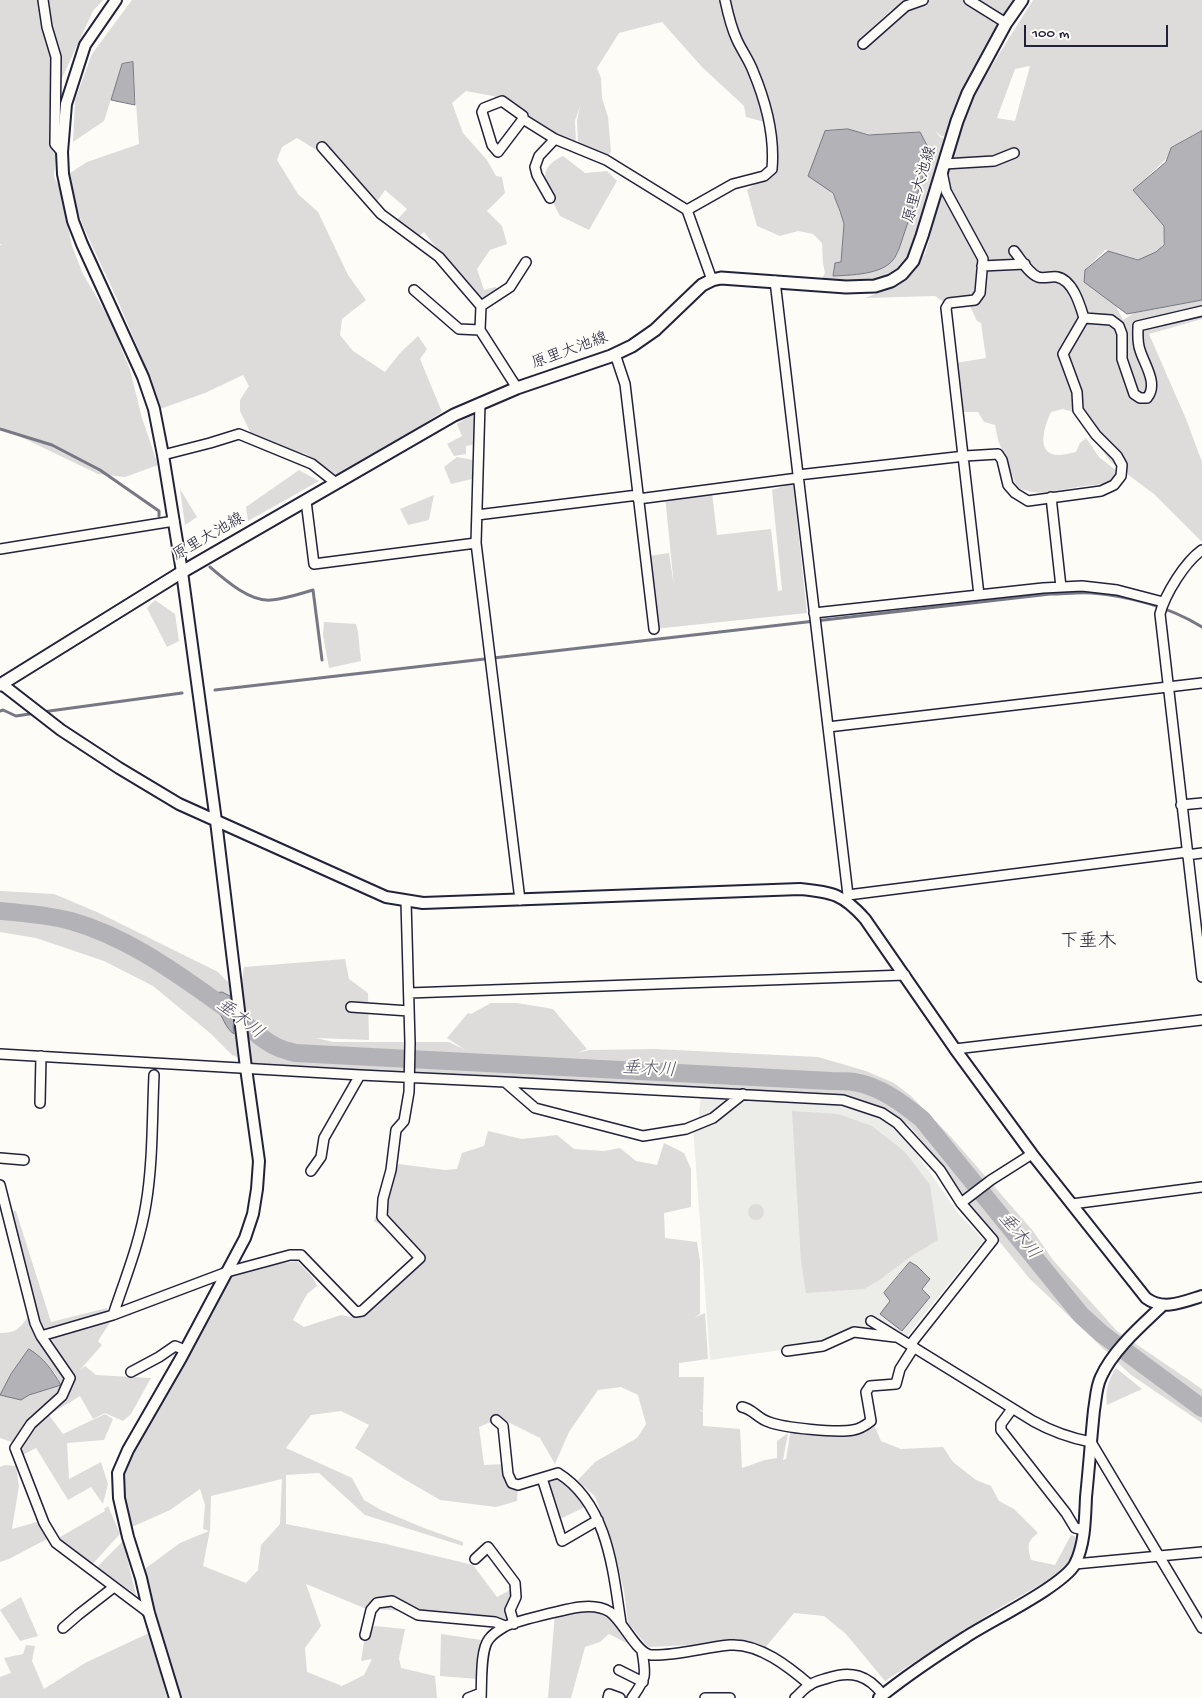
<!DOCTYPE html>
<html>
<head>
<meta charset="utf-8">
<style>
  body { margin:0 }
  #map { position:relative; width:1202px; height:1698px; overflow:hidden; background:#fdfcf7; font-family:"Gochi Hand",sans-serif }
  canvas { display:block }
  .scale { position:absolute; left:1024px; top:25px; width:144px; height:22px; box-sizing:border-box; border:2px solid #22223b; border-top:0; padding-left:6px; font-size:15px; line-height:18px; white-space:nowrap; color:#22223b; -webkit-text-stroke:4px #fdfcf7; paint-order:stroke }
</style>
</head>
<body>
<div id="map">
<canvas width="1202" height="1698"></canvas>
<div class="scale">100 m</div>
</div>
<script>
const context = document.querySelector('canvas').getContext('2d');
context.lineJoin = 'round';
function fillPath(path, color) {
  context.fillStyle = color;
  context.fill(path, 'evenodd');
}
function trace(path, color, width, dash) {
  context.strokeStyle = color;
  context.lineWidth = width;
  context.lineCap = dash ? 'butt' : 'round';
  context.setLineDash(dash || []);
  context.stroke(path);
}
function label(font, color, halo, rows, align = 'center') {
  context.font = font + ' "Gochi Hand","Klee One",sans-serif';
  context.lineWidth = 4;
  context.setLineDash([]);
  context.textBaseline = 'middle';
  context.strokeStyle = halo;
  context.fillStyle = color;
  for (const [text, x, y, turn = 0] of rows) {
    context.save();
    context.translate(x, y);
    context.rotate((+turn || 0) * Math.PI / 180);
    context.textAlign = isNaN(turn) ? turn : align;
    if (halo) context.strokeText(text, 0, 0);
    context.fillText(text, 0, 0);
    context.restore();
  }
}
fillPath(new Path2D(`
  M701 1094 849 1106 887 1122 909 1143 958 1213 984 1240 903 1341 874 1315 865 1328 842 1332 824 1344 710 1360 693 1126 698 1124Z`), '#ecece9');
fillPath(new Path2D(`
  M0 0H103L93 11 62 78 54 177 60 188 72 246 83 274 111 322 130 370 142 418 158 465 125 477 98 474 0 427V245L2 244H0Z
  M132 0H1018L1004 22 989 40 977 63 949 127 947 137 941 136 935 131 940 137 948 139 913 261 892 281 819 284 825 273 823 263 822 243 813 234 798 231 780 236 757 226 747 190 774 170 765 122 746 117 744 106 702 67 662 22 619 33 597 68 601 78 602 98 608 117 611 152 608 155 578 145 577 121 580 106 575 121 576 144 555 139 523 116 529 114 516 116 506 102 493 96 466 91 452 103 463 133 487 160 496 176 502 177 505 193 487 211 502 226 507 244 490 250 477 269 484 290 495 287 500 290 484 302 463 282 424 232 415 239 394 223 407 209 385 190 374 206 339 164 297 138 282 147 277 160 298 194 318 212 348 275 366 300 342 319 340 335 353 351 385 372 400 353 418 336 427 349 420 359 442 412 340 477 306 454 254 440 240 411V400L249 386 243 375 205 393 160 409 142 358 117 299 83 226 75 203 70 173 87 162 139 144 133 62 122 64 104 121 73 142 75 100 92 54ZM905 6 861 45 863 36 891 10ZM859 132 875 135 920 132 926 171 894 260C873 274 857 275 833 276L835 263H841L844 224 836 200 819 174Z
  M1033 0H1202V131L1171 148 1167 158 1134 190 1164 226 1162 251 1138 260 1105 250 1085 270 1084 282 1116 306 1123 320 1134 313 1202 299V319L1149 334 1186 419 1202 462V542L1154 494 1111 462 1073 412 1063 409 1051 412C1045 425 1034 455 1059 455 1064 455 1070 453 1076 452L1080 443 1086 438 1099 457 1118 472 1112 482C1101 485 1090 485 1078 487 1055 490 1039 498 1017 487L998 440 995 425 984 422 978 412H964L957 391 956 363 986 358 981 323 977 321 969 304 959 296 956 308 951 307 935 296 865 298 883 291 897 281 925 254 929 241 957 121ZM1030 66 1015 121 997 118 1015 69ZM1066 277 1070 279 1084 314 1122 320 1115 327 1083 318Z
  M563 156 585 173 607 171 617 181 589 230 560 216C549 193 531 170 563 156Z
  M476 412V444L466 446V454L454 456 447 444 462 436 457 424Z
  M457 457 473 460 472 479 451 484 444 467Z
  M299 470 319 481 248 521 246 507Z
  M793 483 807 613 654 629 649 556 669 553 674 586 665 496 712 493 717 535 771 529 778 591 782 590 772 490Z
  M180 489 197 517 185 525Z
  M434 495 429 520 408 525 400 509Z
  M155 600 175 614 179 641 167 647 147 608Z
  M324 622 356 624 358 632 361 661 329 668 323 635Z
  M0 891 54 894 97 912 218 972 242 996 241 988 244 967 345 959 349 979 368 993 369 1040 316 1038 334 1042H449L465 1050 447 1038 468 1013 471 1014 491 1003H517L553 1009 587 1049 577 1053 589 1050 655 1049 818 1057 866 1071 894 1083 911 1096 952 1138 1033 1231 1053 1260 1117 1331 1202 1389V1423L1131 1375 1029 1278 973 1209 945 1169 908 1124 852 1102 776 1095 470 1075H388L257 1065 232 1055 210 1033 153 986 104 961 36 938 0 932Z
  M792 1111 838 1114 872 1126 905 1152 930 1185 938 1240 910 1257 878 1281 864 1289 806 1293 801 1261Z
  M488 1131 522 1139 557 1135 574 1149 604 1151 620 1148 636 1161 657 1165 664 1143 684 1153 691 1169V1207L664 1213 665 1238 697 1242 700 1261V1314L694 1318 705 1313 708 1359 679 1363V1377H704L703 1411 698 1409 703 1412V1426L740 1429 742 1468 765 1460 777 1458V1441L788 1433 783 1460 786 1459 791 1428 845 1434 873 1423 881 1441 901 1449 943 1447 953 1462 976 1480 991 1486 999 1501 1014 1509 1038 1533C1026 1542 1028 1547 1031 1560L1055 1565 1071 1535 1075 1536V1547L1066 1570 994 1611 885 1681 846 1634 824 1616 794 1613 764 1649 737 1639 714 1644 648 1647 628 1623 624 1591 613 1546 595 1496 577 1481 595 1462 637 1438 646 1424 638 1395 621 1387 598 1390 569 1432 555 1464 540 1438 500 1418 479 1427 484 1465 504 1464 518 1485 517 1501 496 1507 440 1500 404 1479 355 1448 369 1425 341 1411 311 1415 286 1448 352 1478 364 1500 381 1510 424 1528 463 1542V1546L365 1515 319 1473 286 1475V1524L386 1544 473 1565 497 1597 512 1589 510 1621 506 1624 483 1618 364 1608 306 1584 321 1626 305 1648 307 1672 342 1686 364 1675 372 1659 361 1661 365 1635 374 1626 405 1629 399 1658 401 1668 435 1676 437 1698H178L165 1655 146 1576V1568L180 1543 209 1531 203 1529 205 1505 200 1489 170 1510 132 1527 125 1496 124 1473 158 1406 229 1277 263 1266 297 1261 313 1278 317 1286 307 1294 293 1320 304 1327 341 1315 357 1318 418 1251 374 1221 387 1181 399 1164 445 1170 457 1169 462 1153 484 1146ZM282 1479 280 1524 261 1545 258 1570 246 1583 203 1566 210 1530 211 1496Z
  M748 1212a8 8 0 1 1 16 0a8 8 0 1 1-16 0Z
  M6 1210 16 1211 51 1322 107 1308V1314L40 1334Z
  M27 1318 32 1325 36 1335 70 1377 50 1343 53 1336 111 1321 98 1341 102 1345 80 1370 85 1366 96 1375 151 1378 131 1414 123 1421 105 1413 93 1419 80 1396 49 1415 63 1434 105 1414 113 1419 104 1440 67 1443 69 1479 101 1462 108 1484 103 1504 91 1487 68 1500 36 1448 21 1456 18 1448 47 1413 49 1415 48 1410 31 1421 12 1442 0 1438V1333C14 1333 20 1329 27 1318ZM37 1354 55 1373 61 1384 29 1395 21 1400 1 1395Z
  M1116 1368 1142 1389 1107 1405C1105 1391 1108 1380 1116 1368Z
  M5 1465 16 1466 19 1486 12 1529 37 1522 47 1539 9 1559 0 1562V1467Z
  M553 1474 587 1506 558 1520 544 1477Z
  M108 1506 120 1534 89 1568 55 1540 105 1511 104 1509Z
  M123 1541 136 1595 97 1567Z
  M21 1597 38 1636 20 1641 0 1610Z
  M583 1607 607 1611 617 1627 642 1651 609 1634 600 1642 585 1647 571 1698H548L555 1613Z
  M149 1633 167 1698H0V1677L11 1673 4 1658 23 1654 26 1645 35 1646 32 1661 44 1689 85 1663Z
  M441 1634 488 1641 478 1679 440 1676Z`), '#dddcdb');
const water = new Path2D(`
  M133 62 135 105 111 100 122 64Z
  M848 129 869 135 920 132 931 153 899 249C897 252 896 257 893 260 881 275 850 275 833 276L835 263 841 262 844 224 840 211 833 193 808 176 825 131Z
  M1202 131V300L1127 314 1084 282 1085 270 1108 251 1138 260 1156 252 1164 245V226L1133 190 1166 162 1171 148Z
  M190 982 206 994 222 992 230 996 234 1034C225 1028 223 1016 216 1008 208 999 196 993 186 986Z
  M910 1262 917 1266 930 1279 922 1289 930 1297 902 1331 880 1314 890 1301 884 1293Z
  M29 1349C44 1358 52 1370 61 1385L29 1395 21 1400 0 1395 11 1374Z`);
fillPath(water, '#b2b2b7');
trace(water, '#787885', 1);
trace(new Path2D(`
  M0 429 52 445 100 470 159 511V516
  M210 567C225 580 250 602 271 600 285 599 299 594 313 590L322 660
  M215 690 1050 594C1063 594 1078 592 1092 593 1129 596 1170 607 1202 627
  M0 711 3 710 16 716 36 713
  M42 712 182 693`), '#787885', 3);
trace(new Path2D(`
  M0 911C24 913 49 915 71 921 128 937 176 973 223 1006 241 1018 257 1038 277 1047 283 1050 289 1051 295 1053L831 1081C838 1081 847 1081 854 1082 880 1086 902 1103 922 1119L1081 1315 1102 1334 1202 1408`), '#b2b2b7', 18);
const minor = new Path2D(`
  M43 0 47 27 56 57 55 144 62 152
  M969 0 1006 23
  M863 44 906 6 923 0
  M523 119 498 152 492 145 482 112 484 108 502 101 523 116V119L555 139 606 160 687 210 712 280
  M322 147 381 214 439 257 481 306 480 330 517 388
  M944 164 994 161 1014 153
  M942 172 946 191 983 259 980 293 975 300 949 303 946 308 979 595
  M550 198 537 175 535 167 539 156 555 139
  M687 210 733 184 764 176 772 169C775 135 766 102 753 71 749 60 742 51 737 40 731 27 728 14 725 0
  M982 266 1025 264
  M775 281 848 895 1187 852
  M414 290 459 329 480 330
  M481 306 510 287 526 262
  M1084 318 1111 320 1119 326 1122 334V359L1134 394 1140 398H1147C1159 384 1144 364 1140 350 1137 342 1138 334 1138 326L1202 311
  M615 354 625 384 654 629
  M480 403 476 543 520 900
  M163 455 210 443 239 434 312 464 336 483
  M798 475 965 456 998 454 1002 460 1008 485 1015 493 1028 501 1101 491 1114 485 1121 476 1122 465 1117 456 1096 435 1078 410 1077 392 1063 354 1084 318C1080 305 1073 280 1057 277 1051 276 1044 279 1038 277 1028 273 1020 258 1014 251
  M1051 497 1061 587
  M638 499 798 478
  M306 501 314 564 476 543
  M477 515 638 495
  M0 549 174 521
  M1202 550C1185 562 1165 594 1160 614L1202 977
  M814 613 1043 588 1082 586 1117 590 1163 602
  M828 727 1202 683
  M1181 805 1202 803
  M1187 855 1202 853
  M409 993 905 975
  M351 1007 409 1011
  M955 1049 1202 1020
  M0 1054 360 1075 505 1082 535 1108 643 1136 686 1129 713 1118 743 1094
  M505 1082 843 1100 882 1113 897 1123 940 1170 961 1203 993 1240 910 1345
  M40 1103 41 1056
  M0 1158 24 1160
  M311 1171 321 1157 324 1138 360 1075
  M0 1185 35 1323 41 1336 70 1378 62 1396 31 1424 15 1448 44 1523 56 1543 149 1613
  M961 1203 991 1180 1032 1154
  M1072 1204 1202 1187
  M113 1315C125 1279 140 1242 146 1204 153 1162 152 1118 154 1075
  M871 1321 1033 1421C1051 1431 1070 1438 1091 1442L1202 1628
  M41 1336 113 1315 227 1272 290 1255H301L356 1312 362 1311 420 1258 382 1217 383 1199 391 1170 396 1130 404 1121 409 1092 410 1043 406 901
  M787 1351 823 1346 854 1332 895 1337
  M131 1372 159 1357 175 1346 185 1350
  M742 1407C753 1409 758 1419 769 1422 784 1428 837 1433 853 1430 860 1429 866 1425 871 1421L866 1392 870 1386 896 1384 900 1369 914 1347
  M1012 1409 1001 1424V1430L1066 1513 1075 1528 1084 1530
  M496 1420 503 1426 508 1474 512 1483 518 1485 558 1473C608 1504 613 1571 621 1623
  M542 1478 562 1541 598 1520
  M475 1559 488 1547 515 1583 516 1597 510 1610 514 1624
  M1075 1564 1202 1552
  M63 1628 78 1615 114 1587
  M365 1635 371 1610 377 1603 392 1601 418 1615 495 1622 505 1626
  M619 1670 643 1682
  M468 1698 481 1693
  M481 1698C482 1683 480 1650 489 1639 492 1635 499 1630 504 1627 512 1622 570 1608 581 1607 590 1606 602 1607 610 1612 623 1621 637 1654 651 1655 676 1656 706 1647 730 1645 759 1643 789 1667 810 1685
  M608 1698 609 1694 620 1698
  M632 1698C647 1677 646 1676 642 1651
  M705 1698H730
  M795 1698C800 1694 804 1688 810 1685 815 1681 822 1680 828 1678 851 1670 868 1675 883 1695`);
const tertiary = new Path2D(`
  M116 0 85 45 66 104 62 152 63 174 73 221 82 244 143 377 154 409 163 455 182 572 216 821 246 1068 259 1161 257 1189 253 1214 245 1238 181 1358 128 1450 118 1473 119 1498 128 1537 141 1578 149 1613 175 1698
  M3 685 61 730 119 768 179 804 386 897 423 903 800 889C832 892 843 894 865 919L955 1049 1032 1154 1146 1298C1163 1311 1183 1302 1202 1296
  M879 1698C906 1676 936 1656 966 1637 990 1621 1063 1586 1075 1564 1085 1544 1085 1519 1086 1497 1089 1468 1091 1439 1094 1410 1096 1399 1096 1387 1101 1377 1113 1350 1141 1326 1162 1306`);
const secondary = new Path2D(`
  M0 685 182 572 454 415 517 388 611 356 632 346 655 330 702 285 712 280 721 278 846 287 875 286 891 281 902 274 913 261 922 236 957 121 968 93 1006 23 1022 0`);
trace(minor, '#22223b', 12);
trace(tertiary, '#22223b', 14);
trace(secondary, '#22223b', 15);
trace(minor, '#fdfcf7', 9);
trace(tertiary, '#fdfcf7', 10);
trace(secondary, '#fdfcf7', 11);
label('16px', '#22223b', '#fdfcf7', [
  ["原里大池線",921,185,-73],
  ["原里大池線",570,352,-20],
  ["原里大池線",209,538,-30]
]);
label('italic 18px', '#545466', '#fdfcf7', [
  ["垂木川",239,1020,37],
  ["垂木川",649,1071,3],
  ["垂木川",1018,1237,51]
]);
label('19px', '#22223b', '#fdfcf7', [
  ["下垂木",1088,943]
]);
</script>
</body>
</html>
